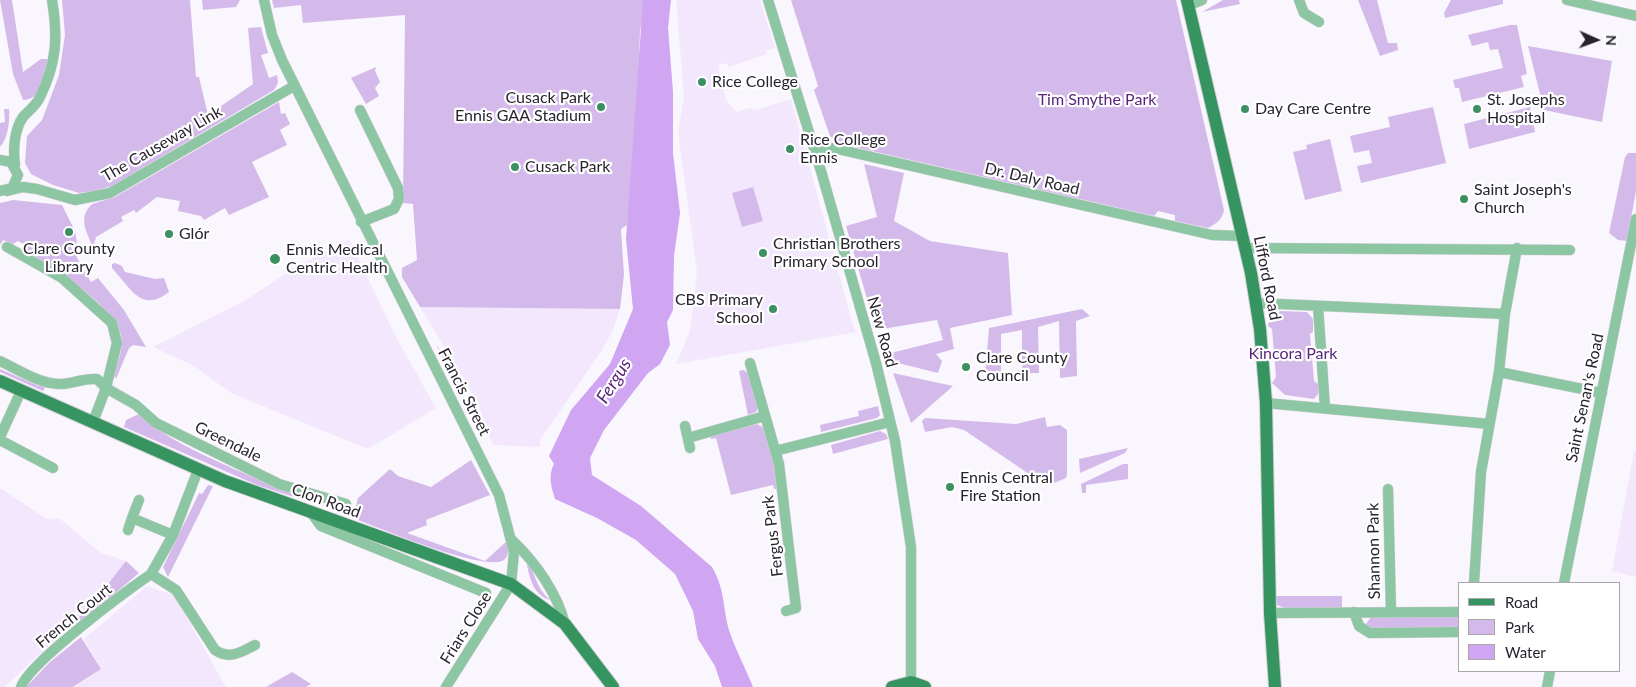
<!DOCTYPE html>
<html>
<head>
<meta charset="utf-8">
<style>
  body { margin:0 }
  #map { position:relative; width:1636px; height:687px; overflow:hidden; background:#faf6fd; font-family:Lato,sans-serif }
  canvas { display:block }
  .legend { position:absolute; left:1458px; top:582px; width:162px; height:90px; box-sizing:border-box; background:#fff; border:1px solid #a9a7ab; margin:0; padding:6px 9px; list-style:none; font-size:15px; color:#29232e }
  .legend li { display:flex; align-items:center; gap:10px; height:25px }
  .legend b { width:25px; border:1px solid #a9a7ab }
  .north { position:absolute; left:1571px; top:15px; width:50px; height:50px; -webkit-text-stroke:4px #fff; paint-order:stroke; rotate:92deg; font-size:14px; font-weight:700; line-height:20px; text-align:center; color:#29232e }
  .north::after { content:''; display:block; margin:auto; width:18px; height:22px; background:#29232e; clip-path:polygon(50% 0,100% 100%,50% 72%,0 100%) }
</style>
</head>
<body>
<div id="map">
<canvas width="1636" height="687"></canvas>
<ul class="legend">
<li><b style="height:6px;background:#369461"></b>Road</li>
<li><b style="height:14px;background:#d4baea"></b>Park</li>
<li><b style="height:14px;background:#d0a6f2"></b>Water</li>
</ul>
<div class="north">N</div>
</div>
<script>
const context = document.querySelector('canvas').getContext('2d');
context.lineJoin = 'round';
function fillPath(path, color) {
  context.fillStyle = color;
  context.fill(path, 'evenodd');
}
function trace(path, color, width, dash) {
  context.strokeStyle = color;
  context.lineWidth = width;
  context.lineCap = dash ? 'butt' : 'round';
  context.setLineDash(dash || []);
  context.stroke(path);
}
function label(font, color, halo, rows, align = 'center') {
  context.font = font + ' Lato,sans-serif';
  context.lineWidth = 4.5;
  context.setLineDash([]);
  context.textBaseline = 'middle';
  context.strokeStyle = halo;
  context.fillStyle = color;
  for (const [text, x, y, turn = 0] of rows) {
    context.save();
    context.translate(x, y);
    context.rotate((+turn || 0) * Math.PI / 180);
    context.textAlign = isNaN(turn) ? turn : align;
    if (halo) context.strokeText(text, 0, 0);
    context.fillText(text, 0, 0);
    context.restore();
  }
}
fillPath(new Path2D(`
  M676 0H760L775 48 766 51 767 54 729 67 727 63 718 65 726 100 737 112 750 108 756 110 791 99 854 329 857 332 676 364 690 331 697 272 678 132 684 97Z
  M349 239 397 339 436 408 368 449 231 393 194 366 153 347 244 301 296 267Z
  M420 307 620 309 612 332 602 350 540 440V447L493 445 477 401Z
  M1634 451H1636V577L1612 571Z
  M0 488 47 519 59 518 101 553 126 561 89 608 4 687H0Z
  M147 586 174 595 226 687H75L101 669 84 639Z`), '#f2e7fd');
fillPath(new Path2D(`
  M0 0H12L23 72 41 59H48C44 74 43 100 23 100L13 74Z
  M62 0H190L196 77H199L208 115 253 84 248 28 261 27 268 53 261 55 269 78 277 75 278 83 274 90 112 186 95 191 79 193 53 185 31 174 25 163 27 136 42 120 59 75 65 35Z
  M202 0H240L236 7 203 10Z
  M272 0H646L640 31 637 108 627 225 621 229 624 275 620 309 420 307 402 277V268L417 260 413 204 403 203 405 15 303 23 301 5 274 8Z
  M791 0H1176L1224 210C1222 220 1217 223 1208 228L1175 221V215L1158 211 1154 216 837 143 830 136 814 90 818 86Z
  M1223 0H1239L1240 4 1202 12Z
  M1358 0H1377L1388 43H1397L1398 50 1380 56Z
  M1451 0H1503V4L1445 18 1444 13Z
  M1510 25H1517L1527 74 1521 76 1524 87 1462 102 1459 88H1455L1453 80 1503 68 1498 49 1490 50 1488 42 1472 46 1468 35Z
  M1528 46 1612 61 1602 122 1544 110Z
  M376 67 375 71 380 82 375 88 379 96 366 104 351 78Z
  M279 102 281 114 285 113 290 124 280 130 287 145 252 162 269 197 229 215 225 208 204 220 201 216 178 211 180 201 157 197 136 213 134 210 121 217 123 221 96 237 93 248C87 232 77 218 92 204L115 197Z
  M1433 107 1446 163 1361 183 1357 166 1372 163 1369 150 1354 153 1350 136 1390 127 1388 117Z
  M1530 107 1535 132 1469 149 1464 124Z
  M4 109H9C10 120 8 139 0 147V123L5 122Z
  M1330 139 1342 191 1305 200 1293 152 1307 149 1306 145Z
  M1628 153H1636V191L1627 241 1618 240 1609 233 1625 157Z
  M864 164 904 173 894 221 930 241 1008 253 1012 315 950 328 954 349 936 354 942 361 938 373 890 361 887 354 943 340 937 320 876 330 846 226 877 217Z
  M753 187 763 221 742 227 732 193Z
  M13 200 62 205 75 231 77 243 71 247 91 282 98 278 124 310 146 347 133 345 129 348 116 379 114 375C117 364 122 352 122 341 123 313 52 264 28 255L25 245 18 241 13 244 3 240 0 245V203Z
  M115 263 122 266 125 272 155 279 164 278 169 292C141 314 130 287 112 268V264Z
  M1082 309 1090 316 1076 321 1077 376 1060 378 1059 321 1038 327 1039 373H1022V330L1001 334V374H985L989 328Z
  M1281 311 1307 312 1313 319V332L1310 334 1314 381 1318 384V394L1314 399 1285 395 1272 383 1276 377 1272 329 1268 326C1269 318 1273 313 1281 311Z
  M435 343 465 387 458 388 453 384 456 382Z
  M0 369 39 386 40 384 46 386 43 391 0 372Z
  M744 370C752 375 762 404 756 412L748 415 739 371Z
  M893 373 953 386 911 423Z
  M878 406 880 415 877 418 821 432 820 425 859 416 858 411Z
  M139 414C174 446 225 464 268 484 281 490 296 491 306 501L257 485 124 427 126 420Z
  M1045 417 1047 427 1060 425 1067 430V474L1066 478 1054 483 1038 480 964 430 952 427 925 432 922 421 925 418 1016 424Z
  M757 424 764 428 775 466 778 489H774L773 485 731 495 716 438 711 439 710 436Z
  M880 431 886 434 888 439 833 454 831 445Z
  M1128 448 1125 453 1080 473 1079 459Z
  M471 460 490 495 426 520 427 525 407 533 485 561 507 541C508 546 510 554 505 559 489 575 375 526 353 518L358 498 390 469 398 476 431 487Z
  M1123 464H1128V479L1086 485V493H1082L1081 484Z
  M208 485 213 486 168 577 163 567 199 493 202 494Z
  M126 561 139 573 80 623 77 619 89 608Z
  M529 564C536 577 538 590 550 600 534 595 530 580 527 565Z
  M1274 596H1342V608L1287 609 1275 604Z
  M1371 617H1458L1460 627 1371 629 1366 624Z
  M81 637 101 669 73 687H26L50 662Z
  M292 672 311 684 306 687H266Z`), '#d4baea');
fillPath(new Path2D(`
  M643 0H671L668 28 673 92V153L680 213 674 256 673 310 667 322 670 345 660 364 648 373 604 430 590 458 592 475 641 506 712 567C726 591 722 608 730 633 736 651 746 669 753 687H722L715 666 698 639 693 611 675 574 636 540 597 518 555 499C551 487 548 475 554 464L549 456 571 410 610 364 633 309 626 239Z`), '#d0a6f2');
const minor = new Path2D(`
  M264 0 272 35 282 60 499 495 514 552 511 584 446 687
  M768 0 821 171 876 363 895 441 911 547V682
  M1299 0 1304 13 1319 22
  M1567 0 1636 16
  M1189 5 1202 0
  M360 110 398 188 399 199 394 209 361 222
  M815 150 833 148 1212 235 1242 236
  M0 160 11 162 18 175 12 188 0 191
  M15 165C13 150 14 130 23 117 29 110 36 106 40 97 57 62 58 37 52 0
  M7 191 23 187 37 189 75 200 110 193 294 86
  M7 247 62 278 112 323 117 343 106 388 93 422
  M1245 248 1570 250
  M1256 303 1505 314 1517 248
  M1318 306 1325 408
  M0 361C19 370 41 385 62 384 74 383 84 378 97 379L106 388 136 405 156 423 279 484 346 504
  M750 363 779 464 796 608 786 611
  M1499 372 1602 393
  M1266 403 1489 424
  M685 426 690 448
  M0 437 21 391
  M688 438 765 416
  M0 440 53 468
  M775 451 890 422
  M1388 489 1391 612
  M139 500 132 518 173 535
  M312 514 321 526 486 593
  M128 530 132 518
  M513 541C536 563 557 593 565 624
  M151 574 173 535 198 470
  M1474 583 1481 472 1499 372 1505 314
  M1564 583 1636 219
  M1354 612 1359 626 1370 633 1460 632
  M1270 613 1460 612
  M21 687C30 662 125 592 151 574L176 590 215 650C230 660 241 652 255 645
  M1547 687 1550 671`);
const major = new Path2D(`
  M1187 0 1251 273 1260 329 1266 403 1270 613 1275 687
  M0 381 225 481 511 584 565 624 613 687
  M892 687 911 682 925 687`);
trace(minor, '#d4d0d8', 11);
trace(major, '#d4d0d8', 14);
trace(minor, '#8dc6a2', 10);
trace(major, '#369461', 12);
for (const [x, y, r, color] of [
  [702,82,5,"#3c8f60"],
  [601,107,5,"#3c8f60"],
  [1245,109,5,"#3c8f60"],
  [1477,109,5,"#3c8f60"],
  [790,149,5,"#3c8f60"],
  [515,167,5,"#3c8f60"],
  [1464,199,5,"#3c8f60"],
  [69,232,5,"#3c8f60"],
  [169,234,5,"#3c8f60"],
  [763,253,5,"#3c8f60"],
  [275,259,6,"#3c8f60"],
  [773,309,5,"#3c8f60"],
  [966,367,5,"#3c8f60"],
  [950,487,5,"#3c8f60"]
]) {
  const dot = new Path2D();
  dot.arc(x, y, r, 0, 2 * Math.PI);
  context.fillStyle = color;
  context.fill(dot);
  trace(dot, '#fff', 2);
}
label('16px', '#29232e', '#fff', [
  ["Rice College",712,82],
  ["Cusack Park",591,98,"right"],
  ["Ennis GAA Stadium",591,116,"right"],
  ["St. Josephs",1487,100],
  ["Hospital",1487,118],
  ["Day Care Centre",1255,109],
  ["Rice College",800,140],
  ["Ennis",800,158],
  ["Cusack Park",525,167],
  ["Saint Joseph's",1474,190],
  ["Church",1474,208],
  ["Glór",179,234],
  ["Christian Brothers",773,244],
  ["Primary School",773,262],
  ["Clare County",69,249,"center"],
  ["Library",69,267,"center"],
  ["Ennis Medical",286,250],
  ["Centric Health",286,268],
  ["CBS Primary",763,300,"right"],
  ["School",763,318,"right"],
  ["Clare County",976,358],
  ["Council",976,376],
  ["Ennis Central",960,478],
  ["Fire Station",960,496]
], 'left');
label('16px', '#5b257c', '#fff', [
  ["Tim Smythe Park",1097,100],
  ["Kincora Park",1293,354]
]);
label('16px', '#29232e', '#fff', [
  ["The Causeway Link",162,144,-30],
  ["Dr. Daly Road",1032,179,13],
  ["Lifford Road",1267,278,79],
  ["New Road",882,332,74],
  ["Francis Street",464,392,63],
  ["Saint Senan's Road",1585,398,-78],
  ["Greendale",228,442,26],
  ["Clon Road",326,501,20],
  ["Fergus Park",773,536,-97],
  ["Shannon Park",1374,551,-91],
  ["French Court",74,616,-39],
  ["Friars Close",466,628,-58]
]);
label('italic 18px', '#59237a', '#fff', [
  ["Fergus",614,381,-58]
]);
</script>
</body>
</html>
